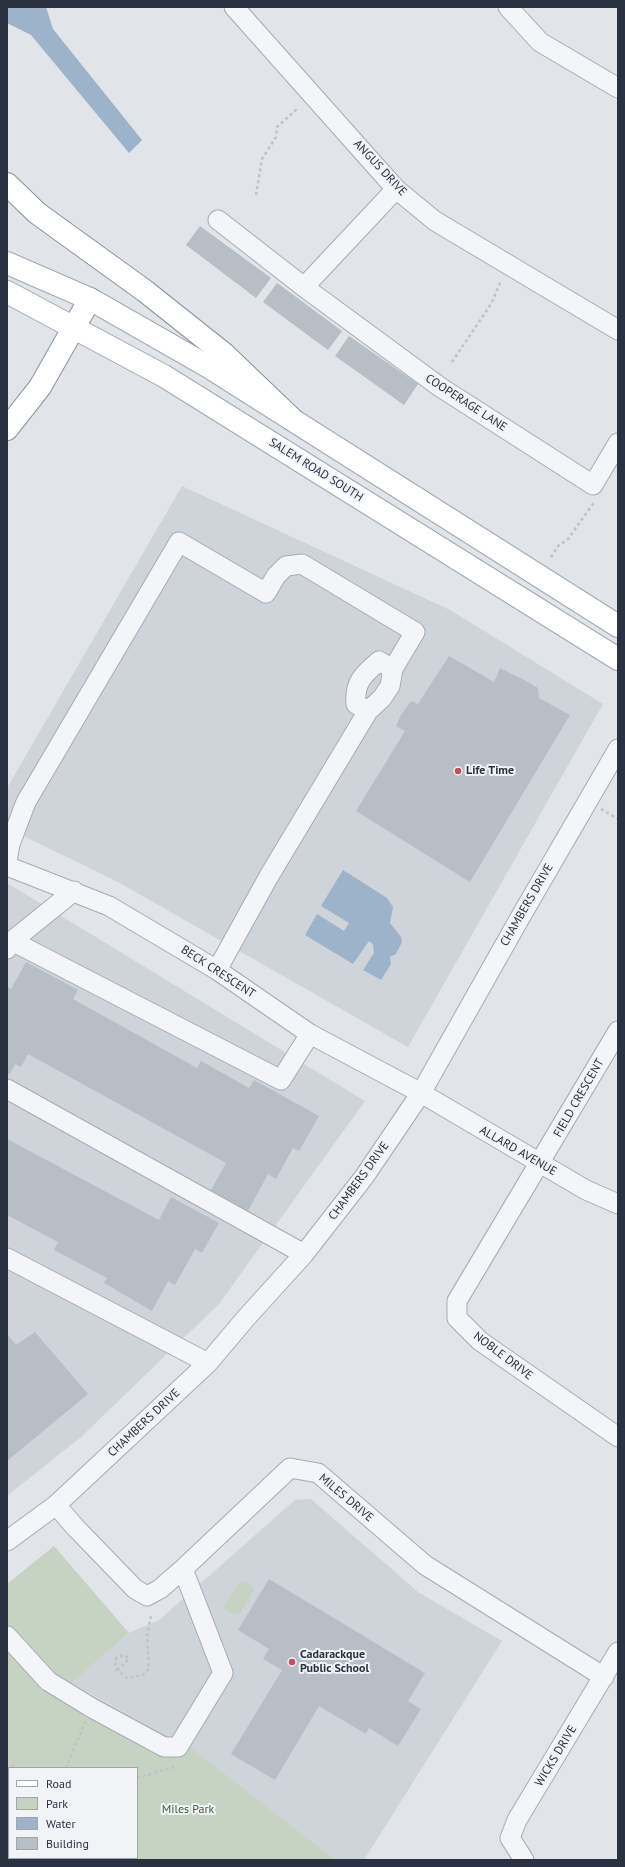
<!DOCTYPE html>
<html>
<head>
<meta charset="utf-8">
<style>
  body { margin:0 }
  #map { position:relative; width:625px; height:1867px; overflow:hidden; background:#e1e4e9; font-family:"PT Sans",sans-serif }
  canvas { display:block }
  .frame { position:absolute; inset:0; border:8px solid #2a3241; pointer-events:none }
  .legend { position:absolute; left:8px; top:1767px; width:130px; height:92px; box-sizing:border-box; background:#f1f3f7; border:1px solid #a1a6ae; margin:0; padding:5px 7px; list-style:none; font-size:12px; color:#2a3241 }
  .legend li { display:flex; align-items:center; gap:8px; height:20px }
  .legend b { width:20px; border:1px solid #a1a6ae }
</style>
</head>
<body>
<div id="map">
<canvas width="625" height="1867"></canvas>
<div class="frame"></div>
<ul class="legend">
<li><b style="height:5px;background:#fff"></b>Road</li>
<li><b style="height:11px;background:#c7d3c2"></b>Park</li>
<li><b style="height:11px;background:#9db3c9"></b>Water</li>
<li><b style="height:11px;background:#b8bec6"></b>Building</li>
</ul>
</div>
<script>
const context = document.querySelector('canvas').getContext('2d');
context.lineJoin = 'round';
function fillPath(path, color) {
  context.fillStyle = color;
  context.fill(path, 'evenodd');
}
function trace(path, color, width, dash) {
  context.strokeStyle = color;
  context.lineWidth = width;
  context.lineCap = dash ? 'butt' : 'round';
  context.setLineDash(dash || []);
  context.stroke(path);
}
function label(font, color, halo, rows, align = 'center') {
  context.font = font + ' "PT Sans",sans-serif';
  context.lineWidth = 4;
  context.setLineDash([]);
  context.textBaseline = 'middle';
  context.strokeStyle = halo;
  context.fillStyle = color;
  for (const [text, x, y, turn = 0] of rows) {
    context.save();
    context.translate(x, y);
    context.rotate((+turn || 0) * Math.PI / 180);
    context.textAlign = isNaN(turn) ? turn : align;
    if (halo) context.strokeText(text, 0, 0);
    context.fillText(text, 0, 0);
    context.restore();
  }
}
fillPath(new Path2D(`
  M182 486 450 610 603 704 408 1047 116 881 7 828V788Z
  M7 883 365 1101 219 1304 81 1437 7 1496Z
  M311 1499 418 1592 502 1641 364 1860H336L192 1748 70 1683 129 1633 159 1620 295 1500Z`), '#cfd4db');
fillPath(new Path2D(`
  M54 1546 129 1633 70 1684 192 1748 336 1860H7V1584ZM9 1768H137V1858H9Z
  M244 1581 253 1587 254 1591 240 1613 235 1615 223 1608 239 1582Z`), '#c7d3c2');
fillPath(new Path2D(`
  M7 7H46L53 29 142 140 129 153 31 35 7 23Z
  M343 870 387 898 393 907 390 923 401 937 402 942 396 954 390 957 391 964 381 980 363 970 374 953 373 944 369 941 353 964 305 935 317 914 344 931 349 923 321 906Z`), '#9db3c9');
fillPath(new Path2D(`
  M200 226 271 278 256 298 186 245Z
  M277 283 342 331 328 350 263 302Z
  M349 336 418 384 404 405 335 356Z
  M449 656 494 682 500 668 526 681 538 688 539 698 570 715 470 882 356 811 405 731 396 726 401 715 411 701 418 704Z
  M26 962 78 990 73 999 197 1068 201 1061 249 1088 254 1080 319 1116 299 1151 293 1148 276 1179 268 1174 248 1211 211 1190 226 1163 28 1054 21 1067 15 1064 10 1074 7 1073V987L11 989Z
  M7 1139 159 1220 171 1197 219 1223 202 1253 195 1249 175 1285 168 1281 152 1311 104 1283 107 1278 54 1250 58 1242 7 1215Z
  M35 1332 88 1394 7 1461V1334L16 1345Z
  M269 1579 425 1673 408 1701 421 1709 398 1746 369 1728 366 1734 319 1706 275 1780 231 1754 282 1670 263 1659 269 1649 238 1630Z`), '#b8bec6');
const minor = new Path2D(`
  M234 7 396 189 435 221 618 330
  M508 7 540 42 618 88
  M218 220 304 287 440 387 593 485 618 443
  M304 287 396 189
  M368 711 356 704C354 682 364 674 379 661L393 669
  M7 861 10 844 26 802 179 542 266 593 276 576 286 566 302 564 415 632 393 669 390 686 382 698 368 711 269 876 217 970
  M7 866 109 906 217 970 310 1034 421 1093 586 1190 618 1204
  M12 941 74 891
  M7 949 12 941 281 1080 310 1034
  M618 1031 457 1301V1318L480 1341 618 1437
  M7 1089 304 1254
  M7 1258 208 1363
  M56 1505 75 1527 135 1589 147 1596 160 1589 183 1569 290 1468 318 1473 425 1565 604 1677
  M7 1541 56 1505 208 1363 246 1318 304 1254 364 1177 421 1093 521 916 618 749
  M7 1636 48 1681 92 1708 164 1747H178L223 1673 183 1569
  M524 1860 510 1838 517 1820 618 1652`);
const major = new Path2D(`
  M7 263 90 299 209 367 618 626
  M7 292 164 376 618 659`);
const highway = new Path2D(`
  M7 184 37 213 145 291 223 353 292 419
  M7 429 40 387 90 299`);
trace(minor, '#a6abb3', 21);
trace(major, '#a0a9b5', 24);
trace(highway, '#8992a0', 24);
trace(new Path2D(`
  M256 195 262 159 276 137 277 127 297 109
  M452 362 491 304 501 281
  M551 557 558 546 568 539 595 501
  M601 809 618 819
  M117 1670 129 1659 124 1655 116 1658 115 1665 117 1670 127 1678 143 1675 149 1669 147 1635 151 1616
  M13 1764V1768
  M66 1768 85 1722
  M137 1778 177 1766
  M24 1860V1858`), '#bfc2c8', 2.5, [3, 3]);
trace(minor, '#f4f5f8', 19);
trace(major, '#fff', 22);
trace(highway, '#fff', 22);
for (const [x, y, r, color] of [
  [458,771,4,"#cc495e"],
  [292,1662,4,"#cc495e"]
]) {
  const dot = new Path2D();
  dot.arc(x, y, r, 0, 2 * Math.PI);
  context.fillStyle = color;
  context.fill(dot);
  trace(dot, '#f1f3f7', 1.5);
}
label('12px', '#2a3241', '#f1f3f7', [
  ["ANGUS DRIVE",380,168,47],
  ["COOPERAGE LANE",466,403,33],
  ["SALEM ROAD SOUTH",316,470,32],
  ["CHAMBERS DRIVE",527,905,-60],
  ["BECK CRESCENT",218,972,33],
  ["FIELD CRESCENT",579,1098,-60],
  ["ALLARD AVENUE",518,1151,30],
  ["CHAMBERS DRIVE",359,1181,-54],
  ["NOBLE DRIVE",503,1356,37],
  ["CHAMBERS DRIVE",144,1423,-43],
  ["MILES DRIVE",346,1498,40],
  ["WICKS DRIVE",556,1756,-59]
]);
label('bold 12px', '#2a3241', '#f1f3f7', [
  ["Life Time",466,771],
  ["Cadarackque",300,1655],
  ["Public School",300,1669]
], 'left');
label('12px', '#3f5c37', '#f1f3f7', [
  ["Miles Park",188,1810]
]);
</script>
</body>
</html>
